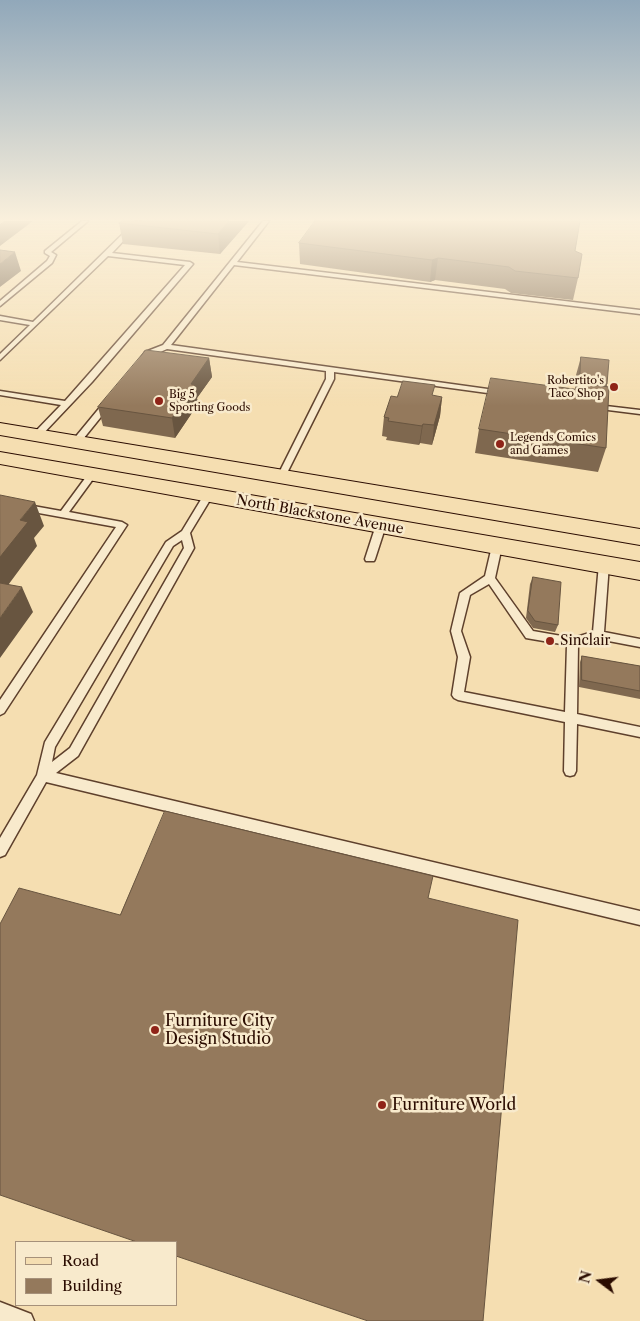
<!DOCTYPE html>
<html>
<head>
<meta charset="utf-8">
<style>
  body { margin:0 }
  #map { position:relative; width:640px; height:1321px; overflow:hidden; background:#f5deb1; font-family:"Libre Caslon Text",serif }
  canvas { display:block }
  .legend { position:absolute; left:15px; top:1241px; width:162px; height:65px; box-sizing:border-box; background:#f8eacc; border:1px solid #a6917a; margin:0; padding:6px 9px; list-style:none; font-size:15px; color:#2b0c00 }
  .legend li { display:flex; align-items:center; gap:10px; height:25px }
  .legend b { width:25px; border:1px solid #a6917a }
  .north { position:absolute; left:575px; top:1256px; width:50px; height:50px; -webkit-text-stroke:4px #f8eacc; paint-order:stroke; rotate:285deg; font-size:14px; font-weight:700; line-height:20px; text-align:center; color:#2b0c00 }
  .north::after { content:''; display:block; margin:auto; width:18px; height:22px; background:#2b0c00; clip-path:polygon(50% 0,100% 100%,50% 72%,0 100%) }
</style>
</head>
<body>
<div id="map">
<canvas width="640" height="1321"></canvas>
<ul class="legend">
<li><b style="height:6px;background:#f5deb1"></b>Road</li>
<li><b style="height:14px;background:#94795c"></b>Building</li>
</ul>
<div class="north">N</div>
</div>
<script>
const context = document.querySelector('canvas').getContext('2d');
context.lineJoin = 'round';
function trace(path, color, width, dash) {
  context.strokeStyle = color;
  context.lineWidth = width;
  context.lineCap = dash ? 'butt' : 'round';
  context.setLineDash(dash || []);
  context.stroke(path);
}
function fillPath(path, color) {
  context.fillStyle = color;
  context.fill(path, 'evenodd');
}
function label(font, color, halo, rows, align = 'center') {
  context.font = font + ' "Libre Caslon Text",serif';
  context.lineWidth = 5;
  context.setLineDash([]);
  context.textBaseline = 'middle';
  context.strokeStyle = halo;
  context.fillStyle = color;
  for (const [text, x, y, turn = 0] of rows) {
    context.save();
    context.translate(x, y);
    context.rotate((+turn || 0) * Math.PI / 180);
    context.textAlign = isNaN(turn) ? turn : align;
    if (halo) context.strokeText(text, 0, 0);
    context.fillText(text, 0, 0);
    context.restore();
  }
}
const lane = new Path2D(`
  M82 221H88L51 252 56 255 52 263 0 306V301L47 261 50 256 45 253V251Z
  M136 221H142L112 253 190 262 193 264 92 382 39 438H33V434L61 405 0 395V391L65 401 185 265 108 256 0 360V354L30 325 0 320V316L33 322Z
  M263 221H269L237 262 640 310V314L234 265 171 345 502 391 506 393 502 395 334 372V379L285 477 281 480 277 477 326 379V371L167 349 151 356 148 360 141 358 145 352 163 345Z
  M106 400 113 402 79 444H73V440Z
  M589 404 640 410V414L592 408H589Z
  M92 472 96 475 69 512 122 522 127 525 4 713 0 715V700L116 527 0 506V500L61 511 89 473Z
  M208 492 213 495 190 533 194 548 78 756 56 773 640 911V925L46 782 5 855 0 857V838L37 775 45 742 166 542 182 531 205 493ZM182 540 184 548 70 748 52 762 55 747 173 546Z
  M381 522 386 525 375 559 374 561H366L365 559 376 525Z
  M497 543 502 546 495 578 533 631 573 638 593 632 599 564 604 561 609 564 604 632 640 639V647L598 639 578 645 577 714 640 727V737L577 724 576 771 574 775 570 776 566 775 564 771 565 722 458 700 454 698 452 695 458 657 451 631 460 593 485 576 492 546ZM489 584 526 638 567 645 565 712 464 692 470 657 461 631 470 595Z
  M0 1302 31 1314 34 1321H0Z`);
const primary = new Path2D(`
  M0 423 640 529V545L0 435Z
  M0 452 640 562V580L0 464Z`);
trace(lane, '#5e402c', 3);
trace(primary, '#2b0c00', 2);
fillPath(lane, '#f8eacc');
fillPath(primary, '#f5deb1');
fillPath(new Path2D(`
  M122 221H249L220 254 123 244 119 223Z
  M299 243 575 251 578 278 573 300 511 293 505 289 435 280 430 282 300 264Z
  M581 357 607 384V387L606 448 598 472 475 453 479 429 575 389 576 375Z
  M209 358 212 377 197 398 198 404 175 438 103 426 98 407Z
  M434 396 442 397 440 416 432 445 420 443 419 445 386 440 387 437 382 436 384 417 397 397Z
  M533 577 558 625 555 632 533 628 526 618 530 584Z
  M582 656 640 666V699L579 687 580 662Z`), '#7f684f');
fillPath(new Path2D(`
  M4 221H33L0 246V224Z
  M229 221H249L220 254 218 234Z
  M15 252 21 271 0 287V264Z
  M438 258 435 280 430 282 432 260Z
  M209 358 212 377 197 398 198 404 175 438 172 418 191 384Z
  M442 397 440 416 432 445 434 425Z
  M423 424 420 443 419 445 422 426Z
  M35 502 44 526 34 538 37 546 0 596V557L20 520Z
  M22 587 33 612 0 658V618Z`), '#685540');
const building = new Path2D(`
  M122 221H229L218 234 119 223Z
  M315 221H580L575 251 582 254 578 278 515 271 509 267 438 258 432 260 299 243Z
  M0 250 15 252 0 264Z
  M146 350 209 358 191 384 195 385 172 418 98 407Z
  M581 357 609 360 607 384 580 380Z
  M491 378 581 390V383L609 387 606 448 479 429Z
  M403 381 435 385 432 395 442 397 434 425 423 424 422 426 388 421 389 418 384 417 391 396 397 397Z
  M0 495 35 502 20 520 28 522 0 557Z
  M533 577 561 582 558 625 535 621 528 611Z
  M0 583 22 587 0 618Z
  M582 656 640 666V691L582 680Z
  M165 811 433 876 428 898 518 920 483 1321H368L176 1256V1242H137L0 1195V924L19 888 120 915Z`);
fillPath(building, '#94795c');
trace(building, '#685540', 1);
const sky = context.createLinearGradient(0, 0, 0, 406);
sky.addColorStop(0, '#91a8ba');
sky.addColorStop(0.54, '#faf0dc');
sky.addColorStop(1, '#faf0dc00');
context.fillStyle = sky;
context.fillRect(0, 0, 640, 406);
for (const [x, y, r, color] of [
  [614,387,5,"#8f2418"],
  [159,401,5,"#8f2418"],
  [500,444,5,"#8f2418"],
  [550,641,5,"#8f2418"],
  [155,1030,5,"#8f2418"],
  [382,1105,5,"#8f2418"]
]) {
  const dot = new Path2D();
  dot.arc(x, y, r, 0, 2 * Math.PI);
  context.fillStyle = color;
  context.fill(dot);
  trace(dot, '#f8eacc', 2);
}
label('11px', '#2b0c00', '#f8eacc', [
  ["Robertito's",604,381,"right"],
  ["Taco Shop",604,394,"right"],
  ["Big 5",169,395],
  ["Sporting Goods",169,408],
  ["Legends Comics",510,438],
  ["and Games",510,451]
], 'left');
label('14px', '#2b0c00', '#f8eacc', [
  ["North Blackstone Avenue",320,515,10]
]);
label('14px', '#2b0c00', '#f8eacc', [
  ["Sinclair",560,641]
], 'left');
label('16px', '#2b0c00', '#f8eacc', [
  ["Furniture City",165,1021],
  ["Design Studio",165,1039],
  ["Furniture World",392,1105]
], 'left');
</script>
</body>
</html>
